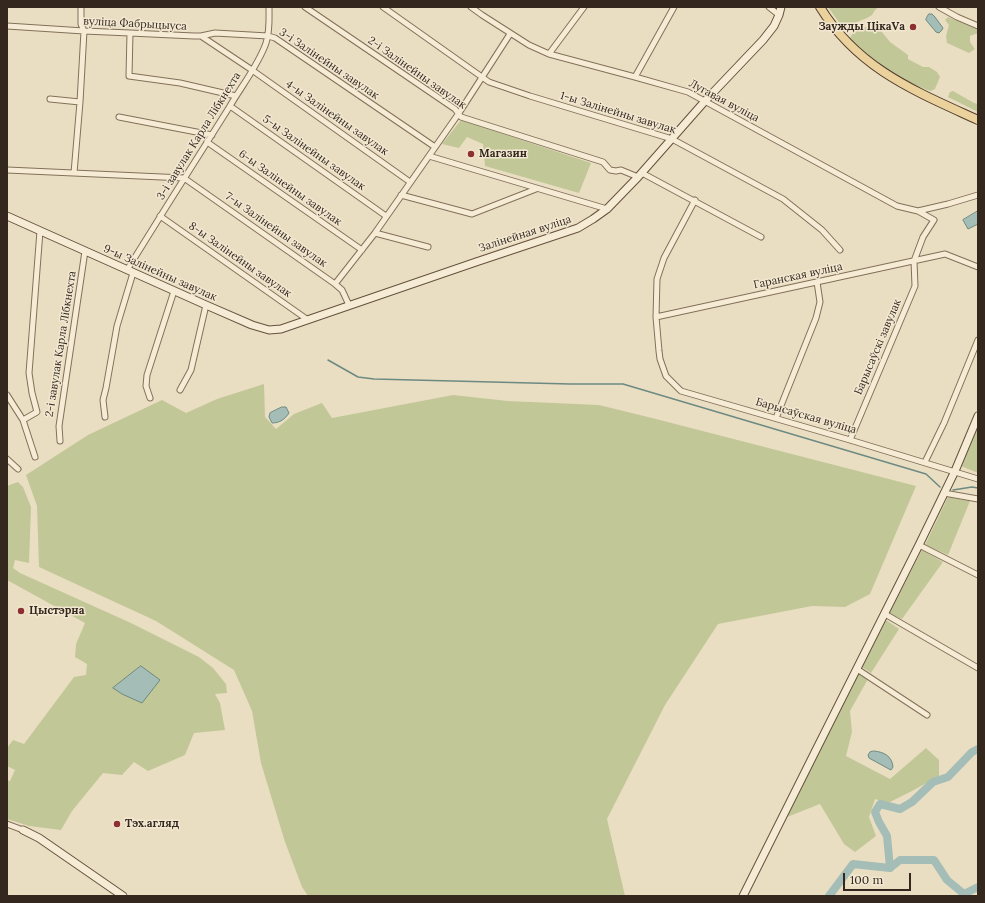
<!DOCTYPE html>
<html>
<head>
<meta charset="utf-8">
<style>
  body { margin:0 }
  #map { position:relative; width:985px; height:903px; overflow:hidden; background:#eadec2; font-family:Lora,serif }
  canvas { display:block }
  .frame { position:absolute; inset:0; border:8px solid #34281e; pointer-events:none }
  .scale { position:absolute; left:843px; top:873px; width:68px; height:18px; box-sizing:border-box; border:2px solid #34281e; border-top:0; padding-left:5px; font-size:12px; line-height:14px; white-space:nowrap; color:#34281e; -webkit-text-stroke:3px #f2e8d1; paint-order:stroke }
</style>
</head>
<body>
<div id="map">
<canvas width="985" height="903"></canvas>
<div class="frame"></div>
<div class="scale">100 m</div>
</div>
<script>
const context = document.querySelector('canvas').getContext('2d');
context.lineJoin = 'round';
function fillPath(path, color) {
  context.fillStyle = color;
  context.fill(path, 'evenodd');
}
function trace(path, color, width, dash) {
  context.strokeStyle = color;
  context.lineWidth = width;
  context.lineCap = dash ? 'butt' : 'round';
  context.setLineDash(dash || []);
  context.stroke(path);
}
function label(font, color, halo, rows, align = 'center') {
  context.font = font + ' Lora,serif';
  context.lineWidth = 3;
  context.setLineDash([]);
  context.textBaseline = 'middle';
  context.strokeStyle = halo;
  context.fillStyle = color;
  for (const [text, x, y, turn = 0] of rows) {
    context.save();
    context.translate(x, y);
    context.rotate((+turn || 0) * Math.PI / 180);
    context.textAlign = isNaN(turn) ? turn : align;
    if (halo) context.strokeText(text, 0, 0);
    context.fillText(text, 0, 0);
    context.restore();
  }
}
fillPath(new Path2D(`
  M828 7H879L875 10 872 15 867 18 847 26 841 25Z
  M948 17 978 30V34H975L970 36V42L975 49 969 53 947 43 946 36 949 25 945 20Z
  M872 26 878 27 890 42 908 55V59L923 67H929L937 72 940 77 935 89 931 91C906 83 877 65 859 47 856 44 852 41 850 38 853 30 864 28 872 26Z
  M953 91 974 103 978 104V112L948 97 950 92Z
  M461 120 591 163 579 193 485 166 483 144 467 137 459 148 442 144Z
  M264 384 265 417 276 429 294 414 322 403 332 418 453 395 508 401 599 405 656 419 916 486 870 594 845 607 812 606 718 624 665 705 607 819 625 896H308L302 887 285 842 261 763 252 711 234 670 156 621 39 567 37 506 26 475 88 435 162 400 186 413 217 399Z
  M978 426V473L961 466Z
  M18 482 23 487 31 507 29 563 15 560 13 568 20 573 131 623 199 657 213 668 226 684 227 693 215 694 220 703 225 730 194 733 185 755 148 771 134 762 122 775 103 773 72 811 61 830 29 826 7 819V780L10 781 15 770 7 766V748L13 740 24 744 74 677 86 675 87 664 75 657 76 644 85 623 7 580V486Z
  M948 497 970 501 948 555 925 545Z
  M922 550 943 562 902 619 889 614Z
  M886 620 899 629 871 673 862 667Z
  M858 673 868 679 850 711 852 732 846 756 890 779 926 748 939 760V776L912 791 888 803 875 799 869 817 876 836 855 852 844 844 820 804 787 817Z`), '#c2c797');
const water = new Path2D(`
  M929 14H932L935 17 943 28 942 30 939 33 936 32 926 20V19Z
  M978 211V224L968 229 963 220Z
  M282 407H286L289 413C285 419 280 423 272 423L269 417 270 413Z
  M141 666 160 680 142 703 122 694 113 688Z
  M874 751C884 752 892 756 893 767L891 770 889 769 869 758 868 755 870 752Z`);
fillPath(water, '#a4bdb6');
trace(water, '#6c8a82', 1);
trace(new Path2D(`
  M328 360 358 377 374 379 570 384H623L926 474 940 487
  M953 490 972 487 978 488`), '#6c8a82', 1.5);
trace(new Path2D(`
  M890 868 887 836 879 822 875 812 880 804 900 809 912 802 933 782 948 777 972 752 978 749
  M829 896 853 864 890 868 900 860H934L947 880 964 894 978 887`), '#a4bdb6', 8);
const street = new Path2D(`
  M305 7 455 109 461 117 603 162 610 170 616 171 621 170 638 177
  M383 7 489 82 530 96 672 139 783 199 822 230 840 250
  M471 7 482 15 529 45 549 54 635 77 688 92 897 206 918 211 934 220 923 237 914 261 915 286 850 440
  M769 7 779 15
  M939 7 957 17 978 26
  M7 26 84 31 130 33 194 36H201L252 70 410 182
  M130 33 129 76 180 83 236 96
  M201 36 215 33 268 36 275 38 435 147
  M549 54 584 7
  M635 77 674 7
  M50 99 80 102
  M230 106 386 216
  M119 117 212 135
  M207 142 362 250
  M429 156 607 209
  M7 170 184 178 335 284 342 290 349 305
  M74 173 80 102 84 31 81 24V7
  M642 173 761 237
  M401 195 472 214 536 189
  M695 200 664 258 657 279 656 317 659 351 660 359 666 376 681 391 850 440 978 479
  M918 211 948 204 978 195
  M160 216 308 320
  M375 233 428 247
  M127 270C161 215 195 161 230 106 241 87 259 64 266 43 270 31 269 19 269 7
  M335 284 375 233 459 113 510 34
  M656 317 945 254 978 267
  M180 390 191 370 206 305
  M7 395 23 420 35 457
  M150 398 146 386 147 375 174 291
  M105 417 103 400 106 388 117 326 133 273
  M776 418 816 318 820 302 817 282
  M23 420 37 412 32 393 29 373 40 231
  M60 441 59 426 85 251
  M7 459 18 469
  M925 462 944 423 978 340
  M944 493 978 499
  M919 545 978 575
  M885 614 978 668
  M857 669 927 715
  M7 824 23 830`);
const secondary = new Path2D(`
  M7 216 206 305 252 325 269 330 281 329 476 262 578 228 593 219 607 209 638 177 705 101 763 40 774 26 779 15 781 7
  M23 830 39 838 123 896
  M743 896 815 752 919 545 955 471 978 416`);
const primary = new Path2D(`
  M820 7C858 69 915 91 978 120`);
trace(street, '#83705b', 7);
trace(secondary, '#64513e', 9);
trace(primary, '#513e2f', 10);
trace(street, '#f6ecd5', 5);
trace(secondary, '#f6ecd5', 7);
trace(primary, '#ebd29c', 8);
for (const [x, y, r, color] of [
  [913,27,4,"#8d3031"],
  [471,154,4,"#8d3031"],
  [21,611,4,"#8d3031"],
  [117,824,4,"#8d3031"]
]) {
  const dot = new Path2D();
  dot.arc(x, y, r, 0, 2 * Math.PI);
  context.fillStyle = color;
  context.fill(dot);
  trace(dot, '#f2e8d1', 1.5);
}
label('11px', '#34281e', '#f2e8d1', [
  ["вуліца Фабрыцыуса",135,24,3],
  ["3-і Залінейны завулак",329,64,34],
  ["2-і Залінейны завулак",417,73,35],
  ["Лугавая вуліца",724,101,28],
  ["1-ы Залінейны завулак",618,113,17],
  ["4-ы Залінейны завулак",337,118,35],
  ["3-і завулак Карла Лібкнехта",199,136,-58],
  ["5-ы Залінейны завулак",314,153,35],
  ["6-ы Залінейны завулак",290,188,35],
  ["7-ы Залінейны завулак",276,230,35],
  ["Залінейная вуліца",525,234,-18],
  ["8-ы Залінейны завулак",240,260,35],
  ["9-ы Залінейны завулак",160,273,24],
  ["Гаранская вуліца",798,276,-12],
  ["2-і завулак Карла Лібкнехта",61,344,-81],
  ["Барысаўскі завулак",878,347,-67],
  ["Барысаўская вуліца",806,416,16]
]);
label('bold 11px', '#34281e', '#f2e8d1', [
  ["Заужды ЦікаVа",905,27,"right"],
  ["Магазин",479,154],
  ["Цыстэрна",29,611],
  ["Тэх.агляд",125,824]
], 'left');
</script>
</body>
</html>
